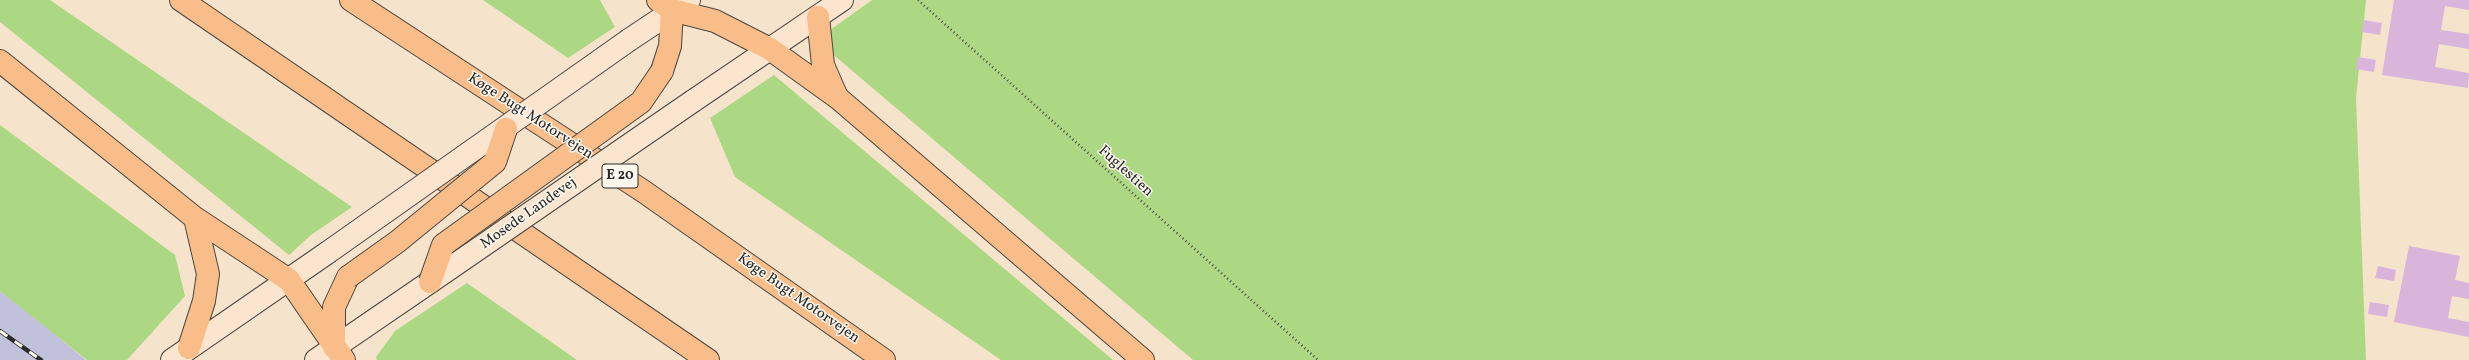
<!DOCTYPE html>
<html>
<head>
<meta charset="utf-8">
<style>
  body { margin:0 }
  canvas { display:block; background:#f6e3cc }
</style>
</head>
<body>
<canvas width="2469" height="360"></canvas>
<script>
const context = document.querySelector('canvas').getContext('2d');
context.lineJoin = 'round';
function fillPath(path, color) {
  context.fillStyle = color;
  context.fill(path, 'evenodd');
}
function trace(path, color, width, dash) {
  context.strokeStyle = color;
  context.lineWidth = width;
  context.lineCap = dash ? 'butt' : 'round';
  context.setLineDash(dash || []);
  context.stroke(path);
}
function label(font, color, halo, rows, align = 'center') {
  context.font = font + ' Vollkorn,serif';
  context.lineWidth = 3;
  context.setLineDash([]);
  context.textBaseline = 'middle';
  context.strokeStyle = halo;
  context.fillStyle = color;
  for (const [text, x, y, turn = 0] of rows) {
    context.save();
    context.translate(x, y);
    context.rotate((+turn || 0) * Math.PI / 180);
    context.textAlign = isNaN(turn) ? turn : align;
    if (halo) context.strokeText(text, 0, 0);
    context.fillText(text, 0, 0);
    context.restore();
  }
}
fillPath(new Path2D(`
  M0 291 29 313 86 360H0Z`), '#c2c1dc');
fillPath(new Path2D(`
  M0 0H50L352 207 311 235 289 255 0 22Z
  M483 0H600L615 27 568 58Z
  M872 0H2366L2356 98 2366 360H1193L816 40Z
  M774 75 1113 360H1001L735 177 710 118Z
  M0 125 175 255 185 296 127 360H87L0 291Z
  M467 283 577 360H377L376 357 395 331Z`), '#add883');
fillPath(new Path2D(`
  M2394 0H2469V10L2445 6 2441 30 2469 34V49L2439 44 2435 67 2469 73 2468 88 2382 75Z
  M2364 20 2382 23 2380 35 2362 32Z
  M2358 57 2376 60 2374 72 2356 69Z
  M2409 246 2460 256 2455 280 2469 283V299L2452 296 2448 318 2469 322V337L2394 322Z
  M2378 266 2396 270 2394 281 2375 278Z
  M2370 302 2389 305 2387 317 2368 314Z`), '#d9b5dc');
const secondary = new Path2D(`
  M629 40 689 0
  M693 101 842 0
  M172 360 327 253
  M316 360 430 282`);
const highway = new Path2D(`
  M181 0 708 360
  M351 0 643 191 884 360
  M658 0 672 10 715 21 770 49 838 98 1143 360
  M818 17 823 65 837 97
  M0 61 195 218 289 280 344 360
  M662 71 670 46 672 10
  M334 347V307L348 277
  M189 348 204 301 208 274 195 218`);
trace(secondary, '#494743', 24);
trace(highway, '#494743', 24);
trace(new Path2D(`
  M918 0 1318 360`), '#494743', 2.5, [1, 3]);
trace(secondary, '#fce5cf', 22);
trace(highway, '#f8bd88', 22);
const rail = new Path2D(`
  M0 331 41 360`);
trace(rail, '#2b2b2b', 4.5);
trace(rail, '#fbf7ec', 3, [9]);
const secondaryBridge = new Path2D(`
  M327 253 629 40
  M430 282 693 101`);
const highwayBridge = new Path2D(`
  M348 277 397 242 495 162 506 129
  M430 282 443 245 641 102 662 71`);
trace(secondaryBridge, '#494743', 24, []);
trace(highwayBridge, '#494743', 24, []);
trace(secondaryBridge, '#fce5cf', 22);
trace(highwayBridge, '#f8bd88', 22);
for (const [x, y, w] of [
  [620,176,36]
]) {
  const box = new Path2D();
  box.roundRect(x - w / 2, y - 12, w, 24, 3);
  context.fillStyle = '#fbf7ec';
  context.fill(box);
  trace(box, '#2b2b2b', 1);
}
label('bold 14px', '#2b2b2b', null, [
  ["E 20",620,176]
]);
label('15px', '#2b2b2b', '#fbf7ec', [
  ["Køge Bugt Motorvejen",530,117,33],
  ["Fuglestien",1125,172,42],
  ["Mosede Landevej",529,214,-35],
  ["Køge Bugt Motorvejen",798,299,35]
]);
</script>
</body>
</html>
